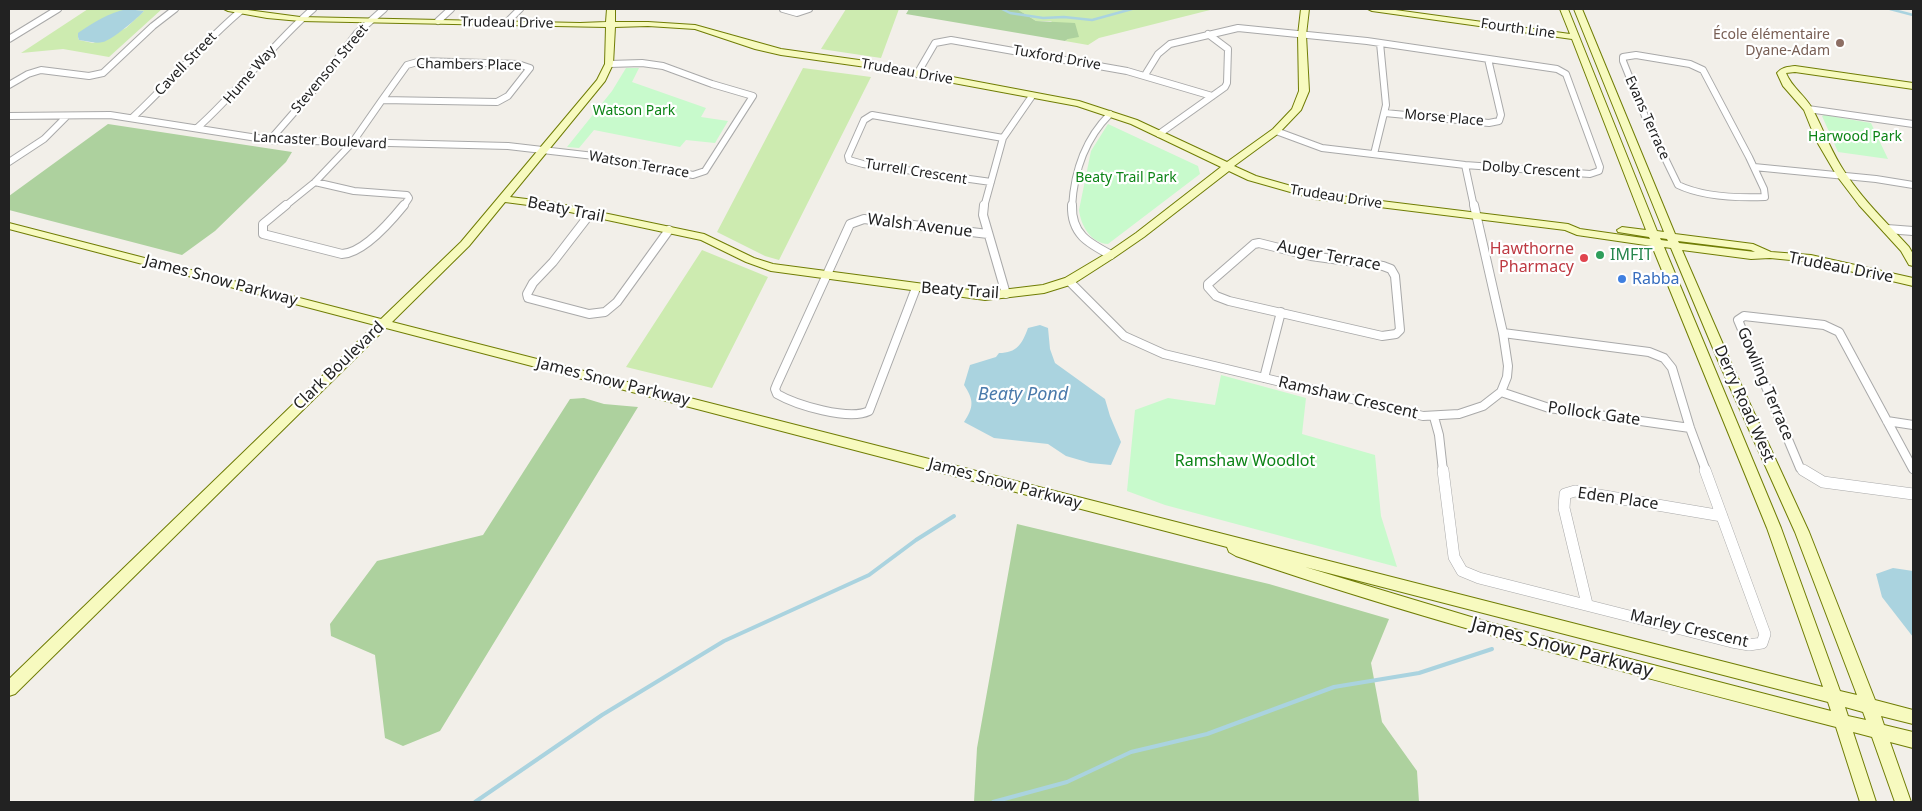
<!DOCTYPE html>
<html>
<head>
<meta charset="utf-8">
<style>
  body { margin:0 }
  #map { position:relative; width:1922px; height:811px; overflow:hidden; background:#f2efe9; font-family:"Noto Sans",sans-serif }
  canvas { display:block }
  .frame { position:absolute; inset:0; border:10px solid #222; pointer-events:none }
</style>
</head>
<body>
<div id="map">
<canvas width="1922" height="811"></canvas>
<div class="frame"></div>
</div>
<script>
const context = document.querySelector('canvas').getContext('2d');
context.lineJoin = 'round';
function fillPath(path, color) {
  context.fillStyle = color;
  context.fill(path, 'evenodd');
}
function trace(path, color, width, dash) {
  context.strokeStyle = color;
  context.lineWidth = width;
  context.lineCap = dash ? 'butt' : 'round';
  context.setLineDash(dash || []);
  context.stroke(path);
}
function label(font, color, halo, rows, align = 'center') {
  context.font = font + ' "Noto Sans",sans-serif';
  context.lineWidth = 4.5;
  context.setLineDash([]);
  context.textBaseline = 'middle';
  context.strokeStyle = halo;
  context.fillStyle = color;
  for (const [text, x, y, turn = 0] of rows) {
    context.save();
    context.translate(x, y);
    context.rotate((+turn || 0) * Math.PI / 180);
    context.textAlign = isNaN(turn) ? turn : align;
    if (halo) context.strokeText(text, 0, 0);
    context.fillText(text, 0, 0);
    context.restore();
  }
}
fillPath(new Path2D(`
  M88 9H162L109 57 63 49 21 53ZM127 9 144 11 126 28 93 43 79 40 78 37Z
  M846 9H899L881 58 821 49Z
  M1017 9H1214L1099 38 1088 45 1065 41 1068 39 1051 21H1036Z
  M803 68 871 77 779 260 765 256 717 232Z
  M702 250 768 277 712 388 626 367Z`), '#cdebb0');
fillPath(new Path2D(`
  M909 9H1017L1036 21 1075 23 1079 37 1068 39 1065 41 906 14Z
  M108 124 292 152 286 162 215 231 182 255 9 210V196Z
  M584 398 604 404 638 407 440 731 403 746 385 738 375 655 331 636 330 624 377 561 483 535 570 399Z
  M1017 524 1269 584 1389 619 1371 663 1382 722 1417 771 1419 802H974L977 748Z`), '#add19e');
fillPath(new Path2D(`
  M626 68H639L632 82 706 108 701 117 728 121 715 143 686 140 680 147 594 130 579 148 567 147 612 91Z
  M1824 115 1871 123 1888 159 1838 152 1822 116Z
  M1108 124 1198 166 1200 174 1108 244C1091 243 1081 226 1079 210L1091 151Z
  M1221 375 1306 398 1302 434 1375 455 1381 516 1397 567 1165 505 1127 491 1135 410 1168 398 1215 405Z`), '#c8facc');
fillPath(new Path2D(`
  M127 9 144 11C139 17 112 40 103 42 95 44 87 41 79 40L78 37V33C94 22 108 13 127 9Z
  M1040 325 1048 328 1050 349 1055 363 1105 399 1110 416 1121 442 1111 465 1090 463 1066 456 1048 444 994 438 964 422C974 407 974 400 964 385L970 365 996 357 999 353C1017 353 1022 344 1028 328Z
  M1893 568 1913 571V637L1882 597 1876 574Z`), '#aad3df');
trace(new Path2D(`
  M1002 9 1010 13 1043 18 1064 17 1092 20 1132 9
  M1890 9 1913 15`), '#aad3df', 2.5);
trace(new Path2D(`
  M475 802 602 715 724 641 869 575 916 540 954 516
  M993 802 1067 782 1131 752 1207 734 1334 687 1419 673 1492 649`), '#aad3df', 4);
const streetFar2 = new Path2D(`
  M783 9 797 13 809 9
  M438 21 451 9
  M506 23 520 9
  M9 39 58 9
  M1636 55 1690 64 1703 70 1749 157 1764 189 1765 197C1738 198 1703 197 1678 185L1647 121 1623 61V57Z
  M421 61 518 64 530 68 508 96 497 102 382 100 407 65Z
  M917 74 935 43 951 40 1127 71 1212 96
  M1145 75 1158 54 1170 44 1238 28 1367 41 1557 69 1566 74 1600 167 1599 171 1590 174 1465 165 1322 148 1276 131
  M9 85 28 74 41 70 89 76 103 73 153 26 175 9
  M1808 109 1913 124
  M1385 113 1489 123 1499 121 1501 115 1488 59
  M9 116 110 115 270 140 508 146 594 156 693 175 705 171 753 96 712 84 663 66 642 63 609 64
  M132 118C170 83 203 42 243 9
  M197 128C239 91 271 45 313 9
  M1159 134 1225 87 1227 83 1228 49 1208 34
  M270 140 317 86 357 33 384 9
  M1374 154 1386 105 1380 43
  M9 162 44 139 67 116
  M1465 165 1474 207
  M1754 167 1876 179 1913 185
  M315 182 354 191 407 195 409 198 403 207
  M315 182 352 143 382 100
  M991 182 863 164 849 160 848 156 864 120 872 115 1003 138
  M284 207 315 182
  M984 207 1003 138 1032 96
  M1072 207C1074 171 1085 139 1110 114`);
const streetFar1 = new Path2D(`
  M286 205 263 224V234L342 254C364 253 391 221 404 205
  M984 205 983 215 1006 294
  M1072 205C1071 234 1088 243 1111 255
  M590 214 553 262 533 283 527 294 528 298 589 314 605 312 617 302 669 230
  M1887 229 1913 231
  M1259 243 1311 256 1383 266 1391 269 1395 276 1400 330 1396 334 1382 336 1229 301 1216 296 1208 287V284L1254 244Z
  M1069 281 1124 336 1164 354 1423 416 1459 414 1483 406 1501 392 1507 377 1508 366 1503 333 1474 205
  M916 288 869 411C849 421 796 405 777 394L775 389 777 384 850 224 864 219 988 234
  M1503 333 1649 352 1664 358 1672 368 1690 428 1706 471
  M1264 378 1281 312
  M1501 392 1549 408 1690 428
  M1434 417 1439 435 1443 471
  M1887 421 1913 425
  M1804 471 1800 468 1738 320 1744 316 1824 325 1839 332 1913 469`);
const street = new Path2D(`
  M1443 470 1454 557 1462 571 1479 578 1732 642 1749 645 1762 643 1765 634 1705 470
  M1803 470 1823 482 1913 494
  M1587 604 1564 508 1565 494 1575 491 1722 516`);
const secondary = new Path2D(`
  M224 9H240L300 17 580 23 606 22 607 9H615V22H648L695 25 781 49 873 62 1079 101 1137 120 1227 162 1273 129 1292 109 1299 91 1298 35 1301 9H1309L1306 35 1309 91 1301 110 1279 133 1234 166 1256 176 1316 193 1568 224 1580 229 1650 239 1649 237 1618 232 1617 230 1622 227 1646 230 1572 39 1372 11 1368 9H1388L1570 34 1560 9H1568L1657 231 1664 232 1574 9H1582L1675 234 1753 244 1771 252 1811 255 1913 278V286L1811 262 1770 258 1751 259 1682 250 1732 365 1809 532 1875 700 1913 710V724L1881 716 1884 725 1913 732V748L1890 742 1911 802H1895L1872 737 1853 732 1876 802H1860L1836 727C1635 675 1433 624 1236 556L1229 552 1227 547 386 328 15 694 9 696V679L375 325 9 229V223L381 319 461 242 597 80 605 64 606 27 300 21 267 18 228 11ZM648 26 695 29 755 49 781 55 873 68 1077 106 1131 124 1221 167 1136 233 1107 253 1065 278 1043 285 985 292 773 264 754 258 704 234 551 202 510 197 605 81 613 64 615 27ZM1229 171 1248 180 1315 199 1565 230 1577 235 1652 246 1767 528 1823 687 392 322 469 246 505 202 551 208 701 240 746 262 771 271 985 300 1044 293 1073 284 1115 257 1144 237ZM1660 238 1667 239 1668 241 1661 240ZM1678 241 1751 250 1755 252 1679 243ZM1664 247 1671 248 1720 365 1795 532 1857 695 1840 691 1781 528ZM1305 567 1828 702 1831 711 1491 623ZM1845 707 1863 712 1866 720 1848 716Z
  M1795 66 1913 83V89L1795 72 1786 73C1792 88 1806 96 1813 110 1824 131 1832 154 1846 174 1864 201 1887 223 1909 247L1913 254V266L1909 265 1901 251 1859 205 1837 176 1816 140 1804 110 1783 86 1777 73C1782 67 1787 67 1795 66Z`);
trace(streetFar2, '#a9a9a9', 8);
trace(streetFar1, '#a9a9a9', 10);
trace(street, '#a9a9a9', 12);
trace(secondary, '#707d05', 2);
trace(streetFar2, '#fff', 6);
trace(streetFar1, '#fff', 8);
trace(street, '#fff', 11);
fillPath(secondary, '#f7fabf');
for (const [x, y, r, color] of [
  [1840,43,5,"#8d6e63"],
  [1600,255,5,"#2e9e5b"],
  [1584,258,5,"#e0444e"],
  [1622,279,5,"#3f7fe0"]
]) {
  const dot = new Path2D();
  dot.arc(x, y, r, 0, 2 * Math.PI);
  context.fillStyle = color;
  context.fill(dot);
  trace(dot, '#fff', 2);
}
label('14px', '#222', '#fff', [
  ["Trudeau Drive",507,23,1],
  ["Fourth Line",1518,29,8],
  ["Tuxford Drive",1057,58,10],
  ["Cavell Street",186,64,-46],
  ["Chambers Place",469,65,1],
  ["Stevenson Street",330,69,-50],
  ["Trudeau Drive",907,72,10],
  ["Hume Way",250,75,-49],
  ["Morse Place",1444,118,5],
  ["Evans Terrace",1647,118,66],
  ["Lancaster Boulevard",320,141,3],
  ["Watson Terrace",639,165,10],
  ["Dolby Crescent",1531,170,4],
  ["Turrell Crescent",916,172,9],
  ["Trudeau Drive",1336,197,9]
]);
label('14px', '#785e54', '#fff', [
  ["École élémentaire",1830,35],
  ["Dyane-Adam",1830,51]
], 'right');
label('14px', '#0c8416', '#fff', [
  ["Watson Park",634,111],
  ["Harwood Park",1855,137],
  ["Beaty Trail Park",1126,178]
]);
label('16px', '#222', '#fff', [
  ["Beaty Trail",566,210,11],
  ["Walsh Avenue",920,226,7],
  ["Auger Terrace",1329,256,11],
  ["Trudeau Drive",1841,268,11],
  ["James Snow Parkway",221,281,15],
  ["Beaty Trail",960,291,4],
  ["Clark Boulevard",339,366,-44],
  ["James Snow Parkway",613,382,14],
  ["Gowling Terrace",1765,384,67],
  ["Ramshaw Crescent",1348,398,13],
  ["Derry Road West",1744,404,66],
  ["Pollock Gate",1594,414,8],
  ["James Snow Parkway",1005,484,15],
  ["Eden Place",1618,499,8],
  ["Marley Crescent",1689,629,13]
]);
label('16px', '#be3a42', '#fff', [
  ["Hawthorne",1574,249],
  ["Pharmacy",1574,267]
], 'right');
label('16px', '#27864d', '#fff', [
  ["IMFIT",1610,255]
], 'left');
label('16px', '#366cbe', '#fff', [
  ["Rabba",1632,279]
], 'left');
label('16px', '#0c8416', '#fff', [
  ["Ramshaw Woodlot",1245,461]
]);
label('italic 18px', '#4a7aab', '#fff', [
  ["Beaty Pond",1023,395]
]);
label('19px', '#222', '#fff', [
  ["James Snow Parkway",1562,648,15]
]);
</script>
</body>
</html>
